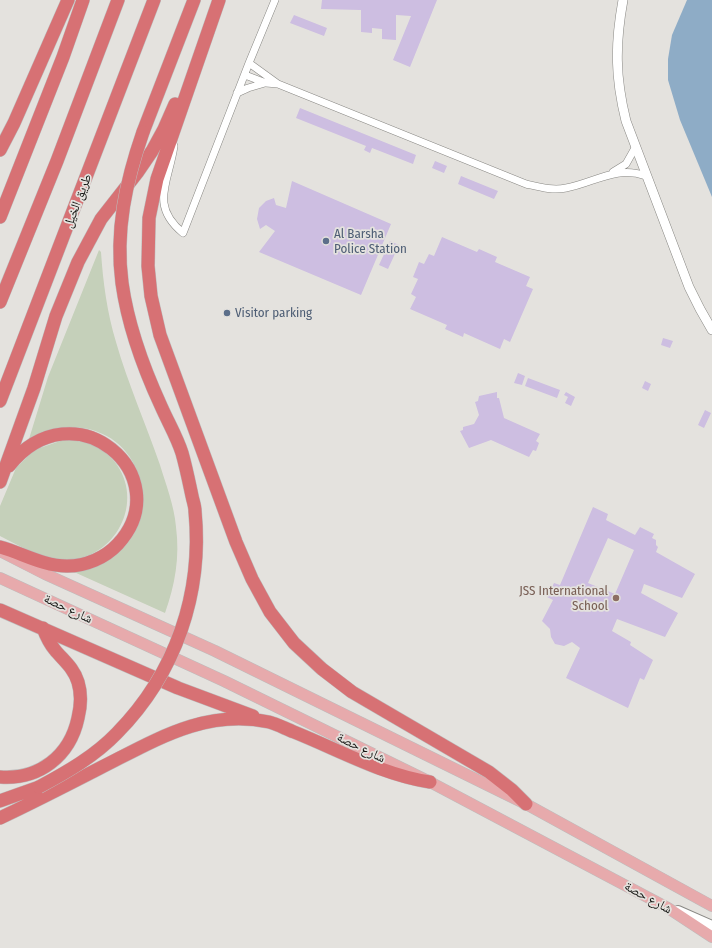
<!DOCTYPE html>
<html>
<head>
<meta charset="utf-8">
<style>
  body { margin:0 }
  canvas { display:block; background:#e4e2de }
</style>
</head>
<body>
<canvas width="712" height="948"></canvas>
<script>
const context = document.querySelector('canvas').getContext('2d');
context.lineJoin = 'round';
function fillPath(path, color) {
  context.fillStyle = color;
  context.fill(path, 'evenodd');
}
function trace(path, color, width, dash) {
  context.strokeStyle = color;
  context.lineWidth = width;
  context.lineCap = dash ? 'butt' : 'round';
  context.setLineDash(dash || []);
  context.stroke(path);
}
function label(font, color, halo, rows, align = 'center') {
  context.font = font + ' "Fira Sans Condensed","Noto Naskh Arabic",sans-serif';
  context.lineWidth = 3.5;
  context.setLineDash([]);
  context.textBaseline = 'middle';
  context.strokeStyle = halo;
  context.fillStyle = color;
  for (const [text, x, y, turn = 0] of rows) {
    context.save();
    context.translate(x, y);
    context.rotate((+turn || 0) * Math.PI / 180);
    context.textAlign = isNaN(turn) ? turn : align;
    if (halo) context.strokeText(text, 0, 0);
    context.fillText(text, 0, 0);
    context.restore();
  }
}
fillPath(new Path2D(`
  M99 250 101 252C103 282 107 312 116 342 128 384 146 424 160 465 166 485 174 505 176 527 180 557 175 585 165 613L74 572C123 566 156 521 138 473 121 427 69 416 29 439L48 377Z
  M66 439C73 441 82 441 90 443 99 446 108 454 114 461 149 504 110 568 56 559 36 556 18 545 0 536V506L16 468 34 450Z`), '#c5d0ba');
fillPath(new Path2D(`
  M687 0H712V197L680 120 668 80V59L672 35Z`), '#8eacc6');
fillPath(new Path2D(`
  M322 0H437L410 67 393 60 411 16 396 15V40L382 39V29L372 28V33L361 32V10L321 9Z
  M294 15 327 28 324 36 290 23Z
  M300 108 416 155 413 164 372 148 370 153 364 150 366 146 296 118Z
  M435 161 447 166 444 173 432 168Z
  M461 176 498 191 494 199 458 184Z
  M292 181 391 224 361 295 259 252 275 231 266 225 260 229 257 219 259 208 266 201 274 198 276 205 286 208Z
  M442 237 477 252 479 249 497 257 495 262 530 277 526 286 533 289 510 342 504 339 500 349 464 333 463 337 445 329 447 325 410 309 416 297 411 294 418 279 413 277 419 262 424 264 429 254 434 256Z
  M390 241 399 245 388 269 379 265Z
  M663 338 673 341 670 348 661 345Z
  M518 373 525 376 522 385 514 383Z
  M528 378 560 390 557 398 525 386Z
  M645 381 651 384 648 391 642 388Z
  M497 392V398H499L504 418 540 434 536 441 539 443 536 451 533 450 529 457 491 440 469 448 460 431 463 430V427L474 424 479 415 475 402 478 401 479 396Z
  M566 392 575 397 571 406 565 403 568 397 564 395Z
  M705 410 711 413 704 428 698 425Z
  M593 507 608 514 606 520 635 535 640 527 654 534 652 538 656 540V545L658 547 656 552 695 574 682 598 644 584 641 593 678 613 665 637 617 619 612 631 631 642 630 645 653 660 644 680 640 678 628 708 566 678 580 648 572 642 564 646 555 644 551 637 550 629 542 621 553 600 547 597 554 583 560 585ZM608 538 634 550 615 594 588 583Z`), '#cdbee1');
const minor = new Path2D(`
  M249 63 278 84
  M245 75 266 83 278 84 526 184C539 187 553 191 566 188 594 183 616 165 646 176
  M237 93 248 88 265 83
  M174 146C169 182 149 205 183 233L249 63 275 0
  M613 172 626 164 635 148`);
const tertiary = new Path2D(`
  M623 0C615 44 615 77 626 121L689 287 700 309 712 330`);
const secondary = new Path2D(`
  M678 911 712 926`);
const primary = new Path2D(`
  M2 552 45 574 215 651 526 804 712 906
  M0 578 224 681 430 782 668 908 712 937`);
const motorway = new Path2D(`
  M219 0 157 179 149 218 148 266 151 296 160 335 236 542 252 579 270 612 294 643 322 669 352 692 489 772 512 790 526 804
  M143 132 194 0
  M0 150 14 123 68 0
  M0 217 63 57 83 0
  M0 302 57 161 118 0
  M0 401 154 0
  M0 482 34 388 56 316 78 262 101 219 137 173 152 151 164 129 175 104
  M0 547C22 553 43 566 67 566 86 566 105 558 118 544 180 476 74 384 9 466
  M0 610 178 688 253 716
  M0 777C39 780 70 756 78 718 81 706 82 695 78 682 74 668 63 660 55 650 49 643 46 636 43 628
  M0 801 39 787
  M0 818C34 802 67 785 100 768 154 741 205 708 269 722 277 724 286 729 294 732 339 750 383 775 430 782`);
trace(minor, '#898884', 8);
trace(tertiary, '#898884', 10);
trace(secondary, '#898884', 12);
trace(primary, '#bdbdbd', 12);
trace(motorway, '#bdbdbd', 14);
trace(minor, '#fff', 7);
trace(tertiary, '#fff', 9);
trace(secondary, '#fff', 10);
trace(primary, '#e7aaac', 11);
trace(motorway, '#d77174', 13);
const motorwayBridge = new Path2D(`
  M39 787C67 772 95 756 117 733 176 673 203 593 195 511 195 506 193 501 192 496 189 482 186 467 182 453 177 437 168 422 161 406 143 367 128 326 122 283 115 231 126 181 143 132`);
trace(motorwayBridge, '#bdbdbd', 14, []);
trace(motorwayBridge, '#d77174', 13);
for (const [x, y, r, color] of [
  [326,241,4,"#5c6f8a"],
  [227,313,4,"#5c6f8a"],
  [616,598,4,"#8d6e63"]
]) {
  const dot = new Path2D();
  dot.arc(x, y, r, 0, 2 * Math.PI);
  context.fillStyle = color;
  context.fill(dot);
  trace(dot, '#e4e2de', 1.5);
}
label('13px', '#141412', '#e4e2de', [
  ["طريق الخيل",78,201,-69],
  ["شارع حصة",68,609,25],
  ["شارع حصة",361,748,26],
  ["شارع حصة",648,898,29]
]);
label('13px', '#4e5e75', '#e4e2de', [
  ["Al Barsha",334,234],
  ["Police Station",334,249],
  ["Visitor parking",235,313]
], 'left');
label('13px', '#785e54', '#e4e2de', [
  ["JSS International",608,591],
  ["School",608,606]
], 'right');
</script>
</body>
</html>
